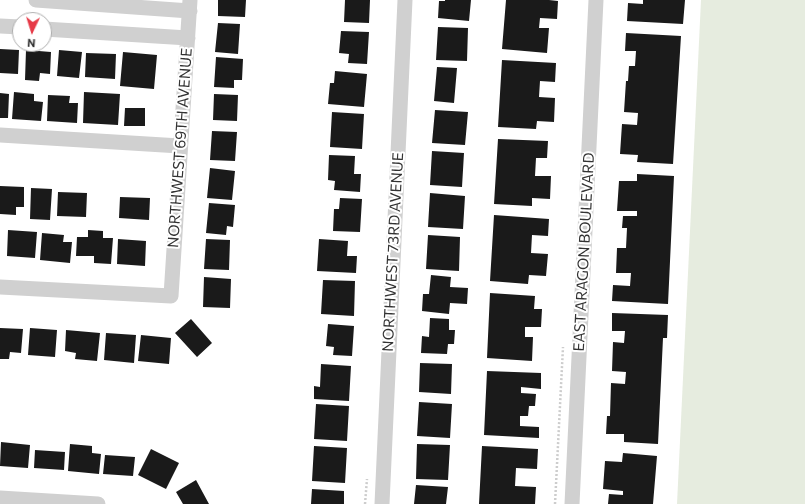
<!DOCTYPE html>
<html>
<head>
<meta charset="utf-8">
<style>
  body { margin:0 }
  #map { position:relative; width:805px; height:504px; overflow:hidden; background:#fff; font-family:Commissioner,sans-serif }
  canvas { display:block }
  .north { position:absolute; left:12px; top:12px; width:40px; height:40px; box-sizing:border-box; background:#fff; border:1px solid #adadad; border-radius:50%; rotate:184deg; font-size:11px; font-weight:700; line-height:16px; text-align:center; color:#333 }
  .north::after { content:''; display:block; margin:auto; width:14px; height:18px; background:#e63946; clip-path:polygon(50% 0,100% 100%,50% 72%,0 100%) }
</style>
</head>
<body>
<div id="map">
<canvas width="805" height="504"></canvas>
<div class="north">N</div>
</div>
<script>
const context = document.querySelector('canvas').getContext('2d');
context.lineJoin = 'round';
function fillPath(path, color) {
  context.fillStyle = color;
  context.fill(path, 'evenodd');
}
function trace(path, color, width, dash) {
  context.strokeStyle = color;
  context.lineWidth = width;
  context.lineCap = dash ? 'butt' : 'round';
  context.setLineDash(dash || []);
  context.stroke(path);
}
function label(font, color, halo, rows, align = 'center') {
  context.font = font + ' Commissioner,sans-serif';
  context.lineWidth = 4;
  context.setLineDash([]);
  context.textBaseline = 'middle';
  context.strokeStyle = halo;
  context.fillStyle = color;
  for (const [text, x, y, turn = 0] of rows) {
    context.save();
    context.translate(x, y);
    context.rotate((+turn || 0) * Math.PI / 180);
    context.textAlign = isNaN(turn) ? turn : align;
    if (halo) context.strokeText(text, 0, 0);
    context.fillText(text, 0, 0);
    context.restore();
  }
}
fillPath(new Path2D(`
  M701 0H805V504H677Z`), '#e6ecdf');
fillPath(new Path2D(`
  M218 0H246L245 17 218 16Z
  M345 0H370L369 23 344 22Z
  M445 0H471L469 21 438 18 439 1H445Z
  M506 0H549L558 1 557 19 540 18 539 28H549L547 53 502 49Z
  M643 0H685L683 24 627 21 628 3 643 4Z
  M218 23 240 24 238 54 215 52Z
  M438 27 468 28 467 61 436 60Z
  M341 31 369 32 367 64 348 63 349 54 339 53Z
  M626 33 681 36 673 164 637 162 638 155 620 154 622 124 637 125 638 113 624 112 626 81H628L629 66H635L636 51H625Z
  M0 49 19 50 18 74 0 73Z
  M26 50 51 52 50 74 40 73 39 81 25 80Z
  M59 50 82 52 79 78 57 76Z
  M123 52 157 55 154 89 120 86Z
  M86 53 116 54 115 79 85 77Z
  M216 57 243 59 242 80H234V88L214 87Z
  M502 60 556 63 555 82 540 81 539 97 555 98 554 122 537 121 536 129 498 127Z
  M437 67 457 68 454 103 434 101Z
  M335 71 367 74 364 107 328 104 330 83H334Z
  M14 92 34 94V101L43 102 41 121 12 119Z
  M84 92 120 94 118 125 83 123Z
  M0 93 9 94 8 118H0Z
  M214 94 238 95 237 121 213 120Z
  M48 95 70 96 69 103H78L77 123 47 121Z
  M125 108H145V126H124Z
  M435 110 468 112 465 145 432 143Z
  M332 112 364 114 362 149 330 147Z
  M212 131 237 132 235 161 210 160Z
  M498 139 548 141 547 158H536L535 176H551L550 199 532 198V206L494 204Z
  M432 151 464 153 462 187 430 185Z
  M329 155 355 156 354 174H361L360 192 334 190 335 181 328 180Z
  M210 168 235 171 232 200 207 198Z
  M637 174 674 176 668 304 612 301 613 285 630 286 631 273H616L617 248H626L627 228H622L623 216H637V211H617L619 181H637Z
  M0 186 24 187V207H16V215L0 214Z
  M31 188 52 189 50 220 30 219Z
  M58 192 87 193 86 217 57 216Z
  M430 193 465 196 463 229 428 227Z
  M120 197 150 198 149 220 119 218Z
  M340 198 362 199 360 232 333 231 334 209H339Z
  M209 203 235 205 233 227 227 226 226 235 206 233Z
  M494 215 549 219 548 236 532 235 531 253 548 254 546 276 529 275 528 284 490 281Z
  M8 230 37 232 35 258 7 256Z
  M88 230 103 231V238H113L111 264 94 263V256H76L77 237H88Z
  M42 233 64 235 63 242H72L70 263 40 260Z
  M428 235 460 237 459 271 426 269Z
  M118 239 146 241 145 266 117 264Z
  M206 239 230 240 229 270 204 269Z
  M319 239 348 241 347 256H357L356 273 317 271Z
  M431 275 451 277 450 287 468 288 467 304 450 303 449 314 422 311 423 294H429Z
  M204 277 231 279 230 308 203 307Z
  M323 280 355 281 354 316 321 314Z
  M490 293 535 296 534 309H542L541 327H525V337H533L532 361 487 358Z
  M612 313 668 315 667 338H663L658 444 624 442V434H606L607 416H610L611 383 625 384 626 372 612 371 613 342 624 343 625 331H612Z
  M430 318 449 319V330H455L454 344H448L447 354 421 353 422 336 429 337Z
  M191 319 212 343 197 357 175 333Z
  M328 324 354 326 352 356 333 355 334 347 326 346Z
  M0 328 23 329 21 353 10 352 9 359H0Z
  M30 328 57 330 55 357 28 355Z
  M66 330 100 333 97 361 75 359 76 353 65 351Z
  M106 333 136 335 134 363 104 360Z
  M141 335 171 338 169 364 138 361Z
  M420 363 452 364 451 394 419 392Z
  M321 364 351 366 349 401 314 399V386L320 387Z
  M487 371 541 373V389L521 387V393L536 394 535 406H529L528 416H520V426L539 427V438L484 435Z
  M419 402 452 404 450 438 417 436Z
  M316 404 349 406 347 441 314 439Z
  M1 442 30 445 28 468 0 466Z
  M70 444 92 446V453L101 454 99 474 68 471Z
  M417 444 450 445 448 480 416 479Z
  M314 446 347 448 345 483 312 481Z
  M482 446 538 449 537 469 516 468 515 486 536 487 535 504H479Z
  M151 449 179 463 166 489 138 475Z
  M35 450 65 452 64 470 34 468Z
  M623 453 657 456 653 504H608L609 494 623 495V491L603 489 605 461 622 462Z
  M105 455 135 457 133 476 103 474Z
  M196 480 209 504H183L176 492Z
  M416 485 448 487 446 504H414Z
  M312 489 344 491V504H311Z`), '#1a1a1a');
trace(new Path2D(`
  M365 504 367 479
  M555 504 563 347`), '#cdcdcd', 2.5, [2, 2]);
trace(new Path2D(`
  M36 0 190 11
  M0 26 20 27
  M44 29 188 38
  M0 135 180 146
  M0 287 171 296 190 0
  M0 498 98 504
  M382 504 405 0
  M572 504 596 0`), '#d0d0d0', 15);
label('15px', '#333', '#fff', [
  ["NORTHWEST 69TH AVENUE",180,148,-86],
  ["NORTHWEST 73RD AVENUE",393,252,-87],
  ["EAST ARAGON BOULEVARD",584,252,-87]
]);
</script>
</body>
</html>
